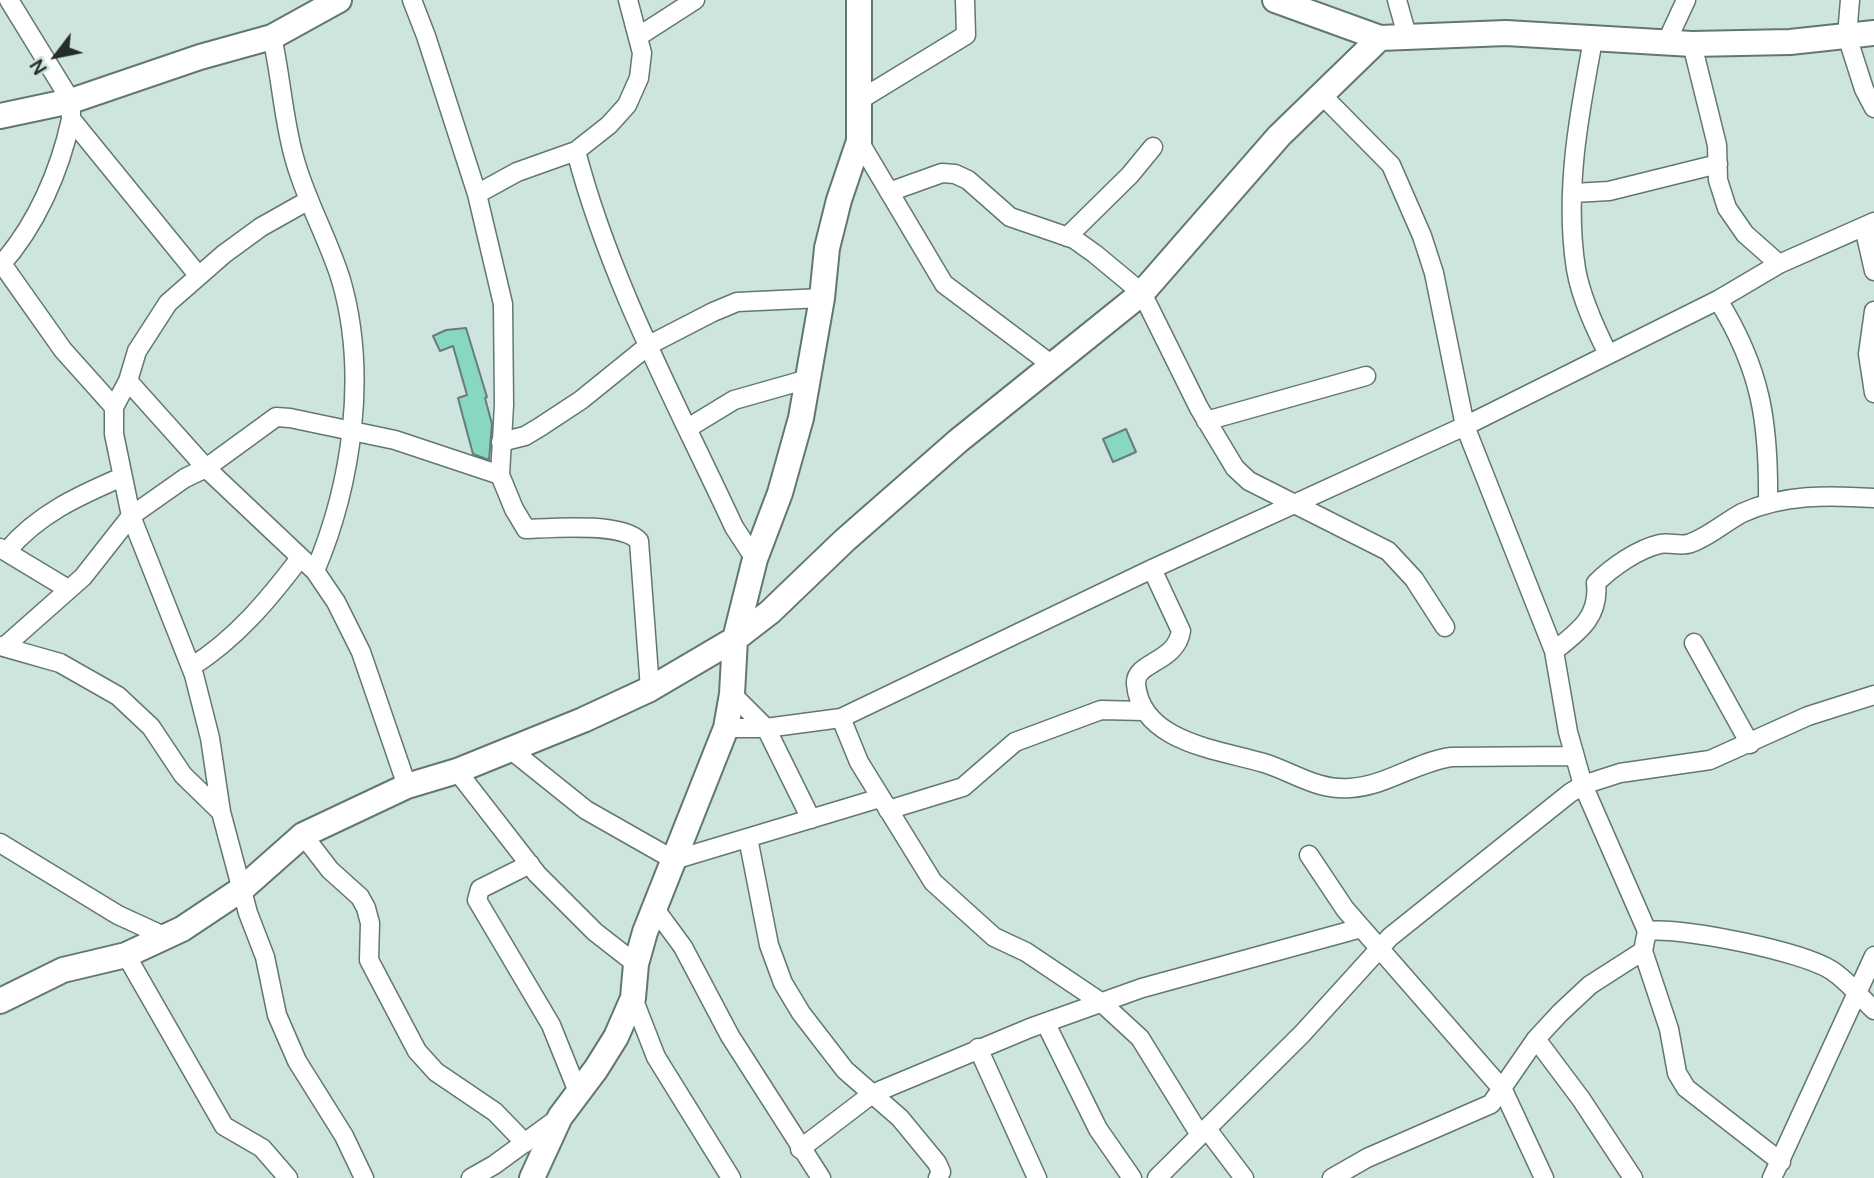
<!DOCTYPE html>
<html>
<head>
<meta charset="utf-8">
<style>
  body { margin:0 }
  #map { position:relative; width:1874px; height:1178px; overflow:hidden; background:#cee4de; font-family:Manrope,sans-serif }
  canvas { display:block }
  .north { position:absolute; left:21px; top:21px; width:70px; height:70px; -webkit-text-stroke:5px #cee4de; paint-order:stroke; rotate:238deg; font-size:19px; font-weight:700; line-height:28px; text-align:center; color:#252d2b }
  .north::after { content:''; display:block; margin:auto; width:24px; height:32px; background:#252d2b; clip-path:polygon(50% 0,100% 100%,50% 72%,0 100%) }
</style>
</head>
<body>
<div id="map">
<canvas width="1874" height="1178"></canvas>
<div class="north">N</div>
</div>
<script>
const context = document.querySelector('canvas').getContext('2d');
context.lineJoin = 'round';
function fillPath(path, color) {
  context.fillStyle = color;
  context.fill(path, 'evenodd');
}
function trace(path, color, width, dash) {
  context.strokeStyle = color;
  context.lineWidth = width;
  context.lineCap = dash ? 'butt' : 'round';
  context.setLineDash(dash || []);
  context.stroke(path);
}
const building = new Path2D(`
  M466 328 487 397 485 398 492 424 489 460 473 454 458 398 467 395 453 346 440 351 433 336 446 330Z
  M1126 429 1136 452 1113 462 1103 439Z`);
fillPath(building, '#88d7c3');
trace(building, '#697d78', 2);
const street = new Path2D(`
  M9 0 71 101V119L198 275
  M412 0 426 36 477 194 503 304 504 405 500 475 514 509 526 529C552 528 622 522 639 541L650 689
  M1397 0 1408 39
  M1850 0 1847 36 1864 89 1874 108
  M639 36 695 0
  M272 37C281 76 283 118 294 157 305 199 328 238 341 280 368 373 352 484 315 571
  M1593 40C1579 114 1564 193 1576 269 1581 298 1595 328 1608 354
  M1667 41 1686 0
  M1692 44 1717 145 1718 180 1727 208 1745 234 1779 264
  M1320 93 1391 165 1422 236 1434 273 1465 426 1554 651 1568 732 1583 785 1647 931 1643 951 1669 1029 1677 1073 1686 1088 1781 1162
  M858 101 966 35 965 0
  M859 141 944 284 1052 365
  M576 151C610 282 677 404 734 527L755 559
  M889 192 942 173 955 174 968 180 1010 217 1074 239 1095 254 1142 293 1199 408 1235 468 1249 481 1388 551 1414 579 1445 627
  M1574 193 1609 191 1718 164
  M477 194 517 172 576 151 609 125 627 105 639 78 642 53 628 0
  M309 200 261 227 224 254 168 303 137 351 128 381 114 407V434L131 516 194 675 210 738 221 812 248 913 265 957 277 1015 297 1061 344 1136 364 1178
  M1864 227 1874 271
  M1067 237 1130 175 1153 147
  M0 261 63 350 114 407
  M0 266C36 226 60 171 71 119
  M1718 300C1761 369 1769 422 1768 502
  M128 381 206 468 315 571 336 602 361 652 407 786
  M1874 393 1868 354 1874 311
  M1206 421 1366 376
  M688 428 734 400 808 379
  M501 442 525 436 540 427 581 400 649 345 713 312 737 302 822 298
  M0 548 68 589
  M7 551C38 514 78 496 122 477
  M1152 569 1181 631C1176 663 1134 662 1136 684 1141 743 1221 750 1264 763 1293 772 1318 791 1350 788 1386 786 1416 762 1451 757L1573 756
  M1694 643 1750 744
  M0 646 60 663 118 696 151 727 183 775 221 812
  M5 646 83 577 131 516 185 478 206 468 276 417 290 418 395 440 500 475
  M1554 651C1578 632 1600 617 1596 583 1612 567 1638 549 1660 544 1671 542 1681 547 1691 543 1710 536 1725 522 1742 513 1783 494 1830 495 1874 498
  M191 667C236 639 269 599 300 558
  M732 694 766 728 811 819
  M841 718 859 762 933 882 994 937 1026 952 1102 1003 1140 1038 1200 1135
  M726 728H766L841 718 1152 569 1465 426 1718 300 1779 264 1874 222
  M510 749 586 810 674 860 880 798
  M457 771 537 874 595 932 636 964
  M888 810 963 787 1015 742 1101 710 1144 711
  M303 835 330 870 360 897 366 908 370 923 369 960 417 1051 436 1072 495 1112 525 1143
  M748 838 769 945 783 983 801 1013 845 1070 900 1118 937 1163 941 1172 938 1178
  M0 843 118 915 166 937
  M1309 855 1345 909 1503 1090 1544 1178
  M530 864 480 889 477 900 551 1025 578 1092
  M655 909 683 947 730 1036 821 1178
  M1647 931C1683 927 1800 951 1831 970 1847 980 1860 997 1874 1010
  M126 955 224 1126 262 1148 288 1178
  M633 998 656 1057 731 1178
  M1046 1024 1098 1129 1132 1178
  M1536 1039 1581 1099 1633 1178
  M978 1048 1037 1178
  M1207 1129 1244 1178
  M800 1149 872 1094 1030 1028 1142 988 1361 928
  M471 1178 494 1165 557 1119
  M1157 1178 1302 1034 1390 937 1570 793 1583 785 1620 773 1710 760 1808 716 1874 695
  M1332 1178 1367 1158 1491 1104 1536 1039 1560 1013 1590 985 1643 951
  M1772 1178 1874 956`);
const secondary = new Path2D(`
  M1275 0 1380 38 1506 33 1692 44 1790 42 1874 33
  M0 116 71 101 200 57 272 37 339 0
  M0 1001 63 970 126 955 182 929 242 889 303 835 407 786 457 771 583 720 650 689 735 639 770 612 845 540 958 441 1142 293 1279 136 1380 38
  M532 1178 560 1117 596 1069 616 1037 633 998 636 964 645 932 726 728 732 694 735 639 755 559 780 493 801 418 822 298 827 248 839 200 859 141V0`);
trace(street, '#637772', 21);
trace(secondary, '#637772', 28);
trace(street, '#fff', 18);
trace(secondary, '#fff', 24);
</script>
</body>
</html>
